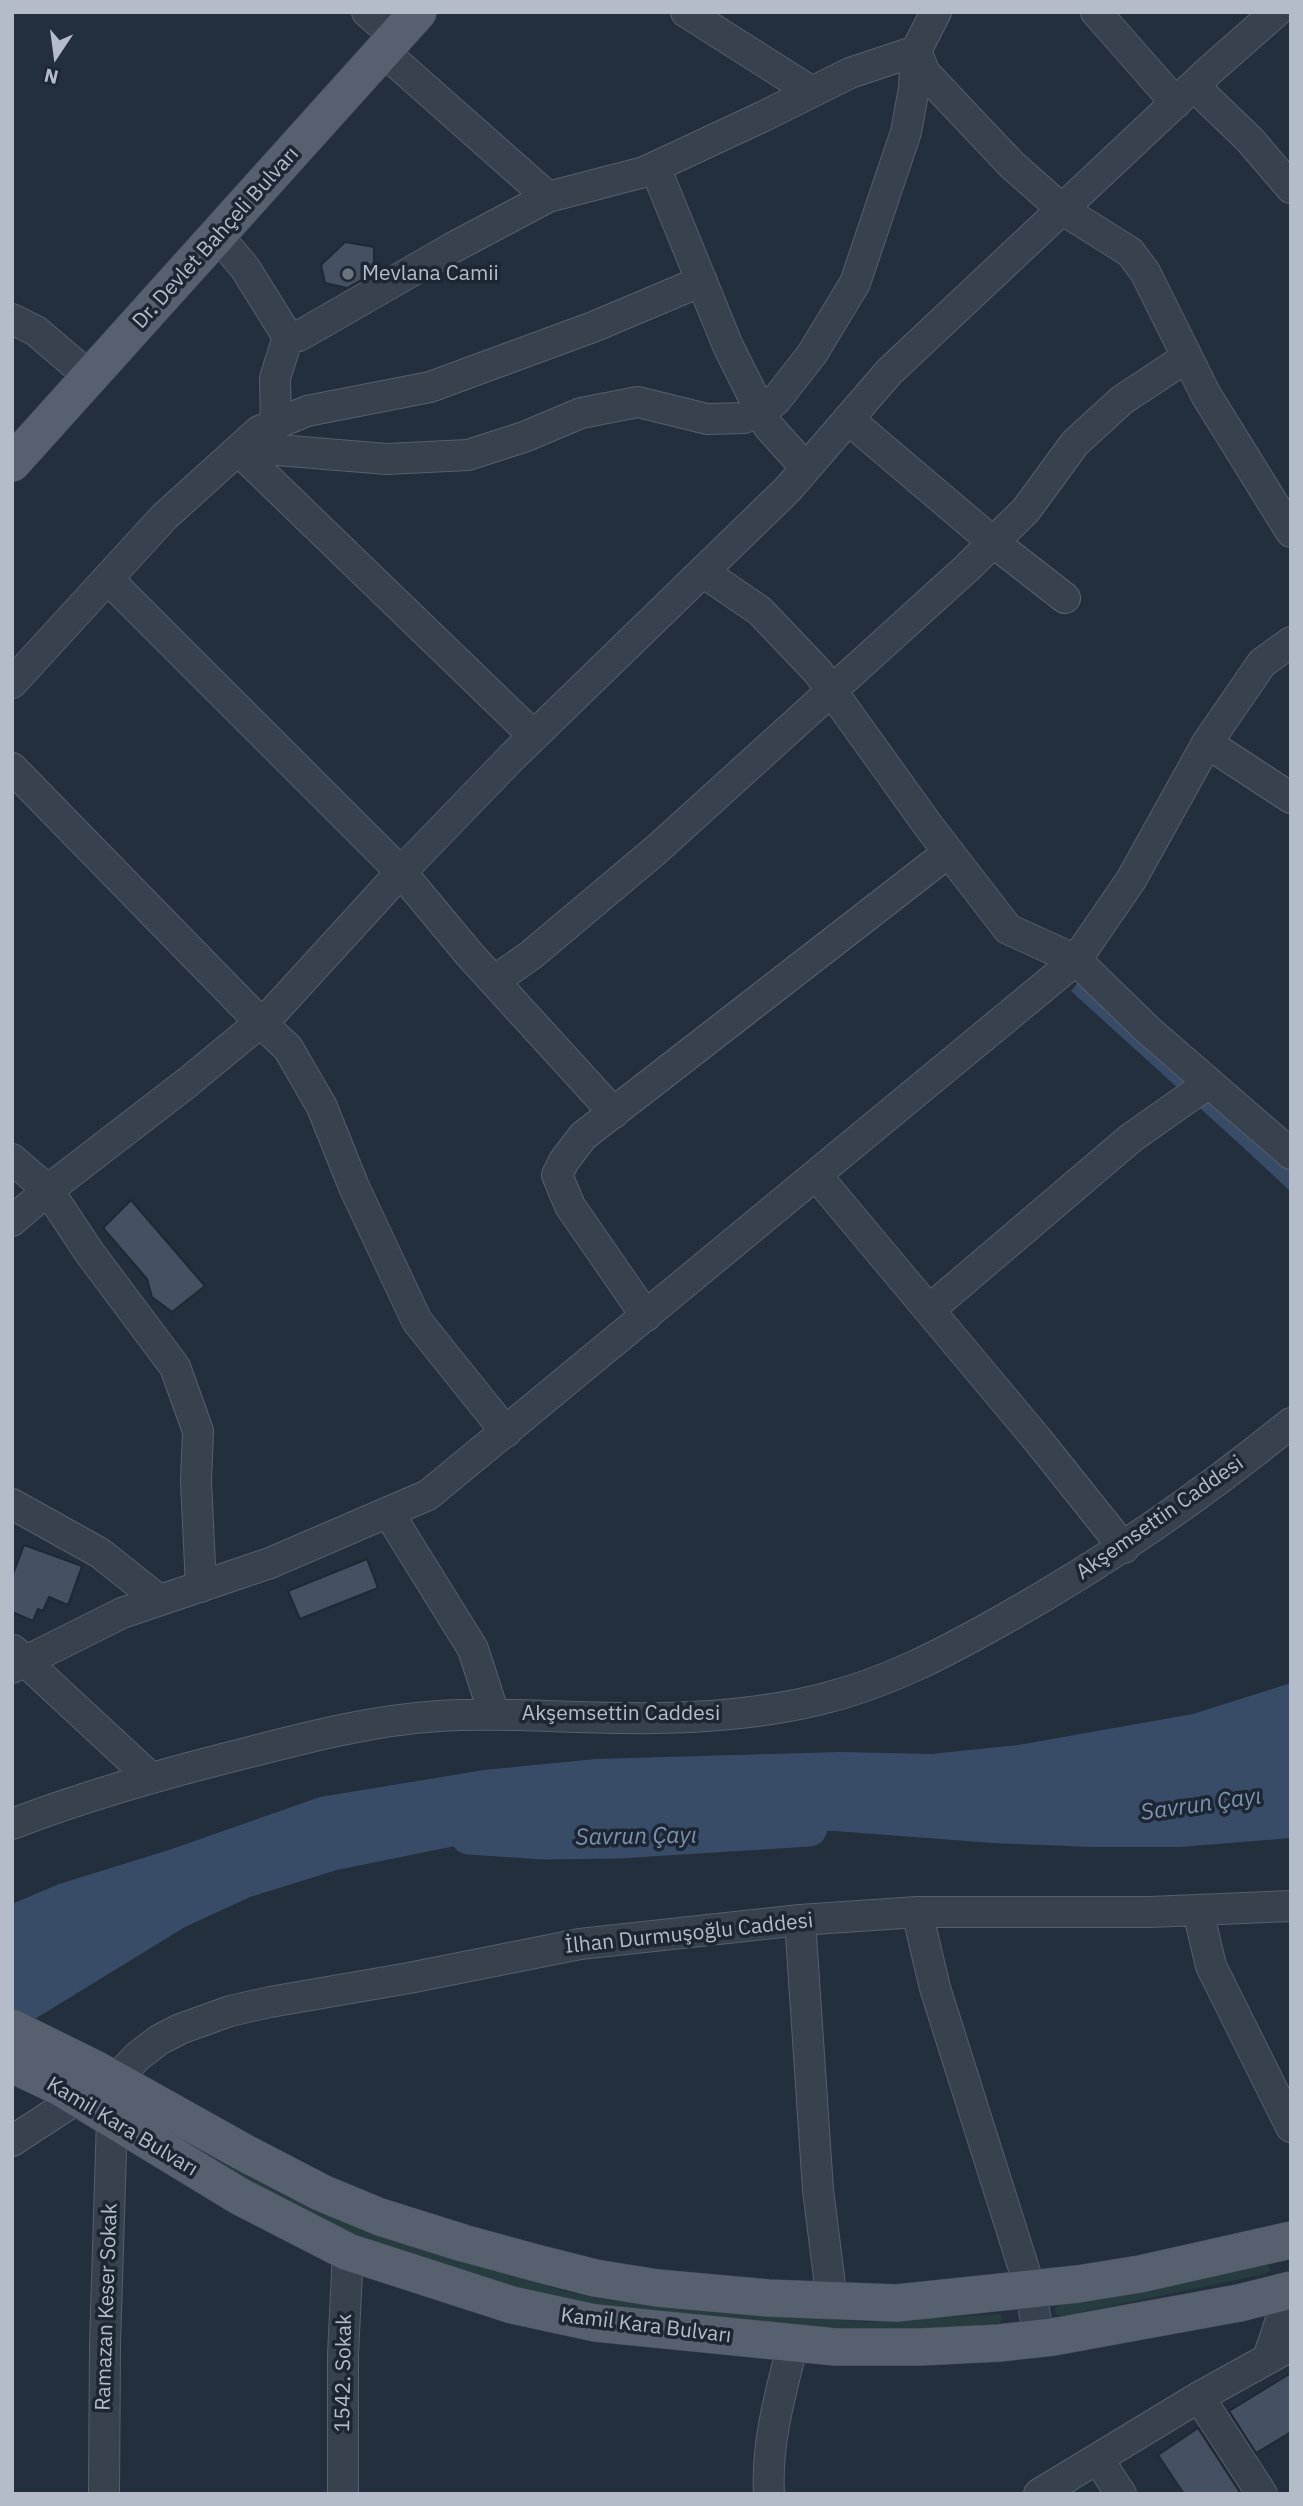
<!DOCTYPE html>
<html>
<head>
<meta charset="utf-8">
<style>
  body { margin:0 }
  #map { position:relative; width:1303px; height:2506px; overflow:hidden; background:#242f3e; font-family:"IBM Plex Sans",sans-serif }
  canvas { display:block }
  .frame { position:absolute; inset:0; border:14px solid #b4bcc9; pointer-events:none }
  .north { position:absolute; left:21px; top:21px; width:70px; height:70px; -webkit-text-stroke:5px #1d2633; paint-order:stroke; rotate:193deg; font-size:19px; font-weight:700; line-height:28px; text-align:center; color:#b4bcc9 }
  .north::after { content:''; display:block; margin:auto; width:24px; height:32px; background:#b4bcc9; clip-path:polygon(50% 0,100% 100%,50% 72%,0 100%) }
</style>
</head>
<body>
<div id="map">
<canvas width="1303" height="2506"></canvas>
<div class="frame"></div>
<div class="north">N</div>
</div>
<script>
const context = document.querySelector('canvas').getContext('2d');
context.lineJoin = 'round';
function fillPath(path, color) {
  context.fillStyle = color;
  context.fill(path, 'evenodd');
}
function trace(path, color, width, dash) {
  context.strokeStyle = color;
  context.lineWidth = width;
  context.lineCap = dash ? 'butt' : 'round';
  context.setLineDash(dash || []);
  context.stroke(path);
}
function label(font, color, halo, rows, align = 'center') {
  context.font = font + ' "IBM Plex Sans",sans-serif';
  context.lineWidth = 7;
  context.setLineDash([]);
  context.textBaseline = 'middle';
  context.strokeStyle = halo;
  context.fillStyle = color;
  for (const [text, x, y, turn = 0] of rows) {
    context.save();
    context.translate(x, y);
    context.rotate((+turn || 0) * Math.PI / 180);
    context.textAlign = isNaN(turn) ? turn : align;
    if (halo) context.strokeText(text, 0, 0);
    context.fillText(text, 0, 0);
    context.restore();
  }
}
fillPath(new Path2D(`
  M152 2117 454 2259 568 2292 607 2300 677 2307 864 2322 1000 2314 1003 2317 1000 2323 880 2334 567 2303 405 2256 316 2219 148 2126Z
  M1267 2263 1271 2270 1265 2274 1063 2316 1056 2314 1055 2308 1063 2304Z`), '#263c3f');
fillPath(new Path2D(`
  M1084 975 1180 1071 1291 1169V1192C1219 1124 1144 1058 1071 991Z
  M1291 1683V1838L1180 1847H1092L993 1843 835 1831 655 1830 553 1834 455 1846 337 1870 250 1897 185 1927 12 2033V1904L59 1884 169 1850 320 1797 484 1770 596 1759 841 1752 931 1754 1018 1745 1193 1714Z`), '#394c67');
trace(new Path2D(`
  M469 1836 544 1841 617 1840 809 1828`), '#394c67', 37);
const building = new Path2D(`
  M345 242 374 247V273L347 288 325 283 321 265Z
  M131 1200 205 1286 172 1312 152 1297 147 1279 103 1228Z
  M24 1545 82 1566 68 1605 49 1597 43 1611 38 1609 33 1621 12 1612V1577Z
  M367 1559 378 1588 300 1619 288 1591Z
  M1291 2373V2432L1256 2453 1229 2411Z
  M1198 2428 1241 2494H1184L1158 2455Z`);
fillPath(building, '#455162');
trace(building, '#1f2835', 2);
const minor = new Path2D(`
  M367 12 396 37
  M686 12 812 92
  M1096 12 1176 103
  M383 51 548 197
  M916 51 925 73 1012 165 1063 210 1130 252 1145 272 1206 395 1291 532
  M1194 86 1250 140 1291 188
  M655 167 728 346 768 426 806 468
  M218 236 245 268 288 337 275 378 276 424
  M12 319 36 331 90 377
  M288 337 299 336 452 248 548 197 644 172 764 116 850 73 916 51
  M848 419 993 542 1065 598
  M238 450H277L387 459 468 455 524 437 581 413 638 402 707 419 744 418 761 412 776 400 812 354 855 283 906 132 914 88 916 51 936 12
  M238 450 534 736
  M703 572 760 611 818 672 930 828 1008 929 1076 960 1148 1030 1291 1154
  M108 579 401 872 470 955 614 1113
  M12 683 164 517 259 431 307 411 430 387 593 327 702 281
  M1207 743 1291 798
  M12 768 260 1022 288 1048 322 1107 354 1187 417 1321 506 1432
  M494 981 531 955 656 850 967 568 1026 510 1075 443 1122 400 1187 357
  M12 1159 48 1190 89 1252 175 1367 198 1431 196 1481 201 1587
  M816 1175 1037 1439 1124 1548
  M12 1221 48 1190 188 1082 274 1011 401 872 512 757 788 489 889 372 1209 71 1276 12
  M929 1310 1131 1138 1209 1083
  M646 1316 570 1206 557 1175 564 1161 583 1136 949 852
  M12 1504 100 1553 159 1600
  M388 1512 473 1649 494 1714
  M13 1650 151 1778
  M12 1668 122 1613 270 1563 428 1495 1076 960 1131 880 1207 743 1262 663 1291 642
  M12 1824C90 1794 169 1772 250 1752 312 1736 375 1720 439 1716 502 1712 563 1718 626 1718 689 1719 755 1715 818 1700 888 1683 944 1653 1006 1618 1107 1561 1201 1496 1291 1423
  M1198 1911 1211 1966 1291 2127
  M917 1912 935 1988 1030 2288 1039 2338
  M800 1920 818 2190 832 2301
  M115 2080 138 2056 159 2040 180 2029 230 2011 270 2002 409 1978 580 1944 800 1920 917 1912H1150L1291 1906
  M12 2141 78 2098
  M1268 2358 1291 2290
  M1199 2397 1262 2494
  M1098 2459 1121 2494
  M104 2494 105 2344 112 2120
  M343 2494V2354L348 2252
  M769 2494C766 2442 781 2392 793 2343
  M1039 2494 1199 2397 1291 2346`);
const major = new Path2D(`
  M12 463 418 12
  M12 2028 93 2068 245 2153 322 2193 380 2217 463 2243 536 2263 595 2278 657 2288 768 2298 897 2303 1078 2284 1140 2274 1291 2240
  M12 2064 60 2087 239 2196 348 2252 512 2305 595 2323 836 2347H920L999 2343 1053 2337 1239 2303 1291 2290`);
trace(minor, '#565f6c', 32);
trace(major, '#414a57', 38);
trace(minor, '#38414e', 30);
trace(major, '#56606e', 37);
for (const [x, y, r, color] of [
  [348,274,7,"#6b7280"]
]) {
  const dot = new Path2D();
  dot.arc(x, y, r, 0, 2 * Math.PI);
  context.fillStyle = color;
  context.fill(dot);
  trace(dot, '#1d2633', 2.5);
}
label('21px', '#b4bcc9', '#1d2633', [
  ["Dr. Devlet Bahçeli Bulvarı",216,238,-48],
  ["Akşemsettin Caddesi",1160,1518,-35],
  ["Akşemsettin Caddesi",621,1714],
  ["İlhan Durmuşoğlu Caddesi",689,1934,-6],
  ["Kamil Kara Bulvarı",122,2127,31],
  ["Ramazan Keser Sokak",107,2307,-88],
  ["Kamil Kara Bulvarı",646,2326,7],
  ["1542. Sokak",344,2373,-89]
]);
label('21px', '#b4bcc9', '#1d2633', [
  ["Mevlana Camii",362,274]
], 'left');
label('italic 23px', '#7c92b1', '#1d2633', [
  ["Savrun Çayı",1201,1805,-8],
  ["Savrun Çayı",636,1837,-1]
]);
</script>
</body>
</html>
